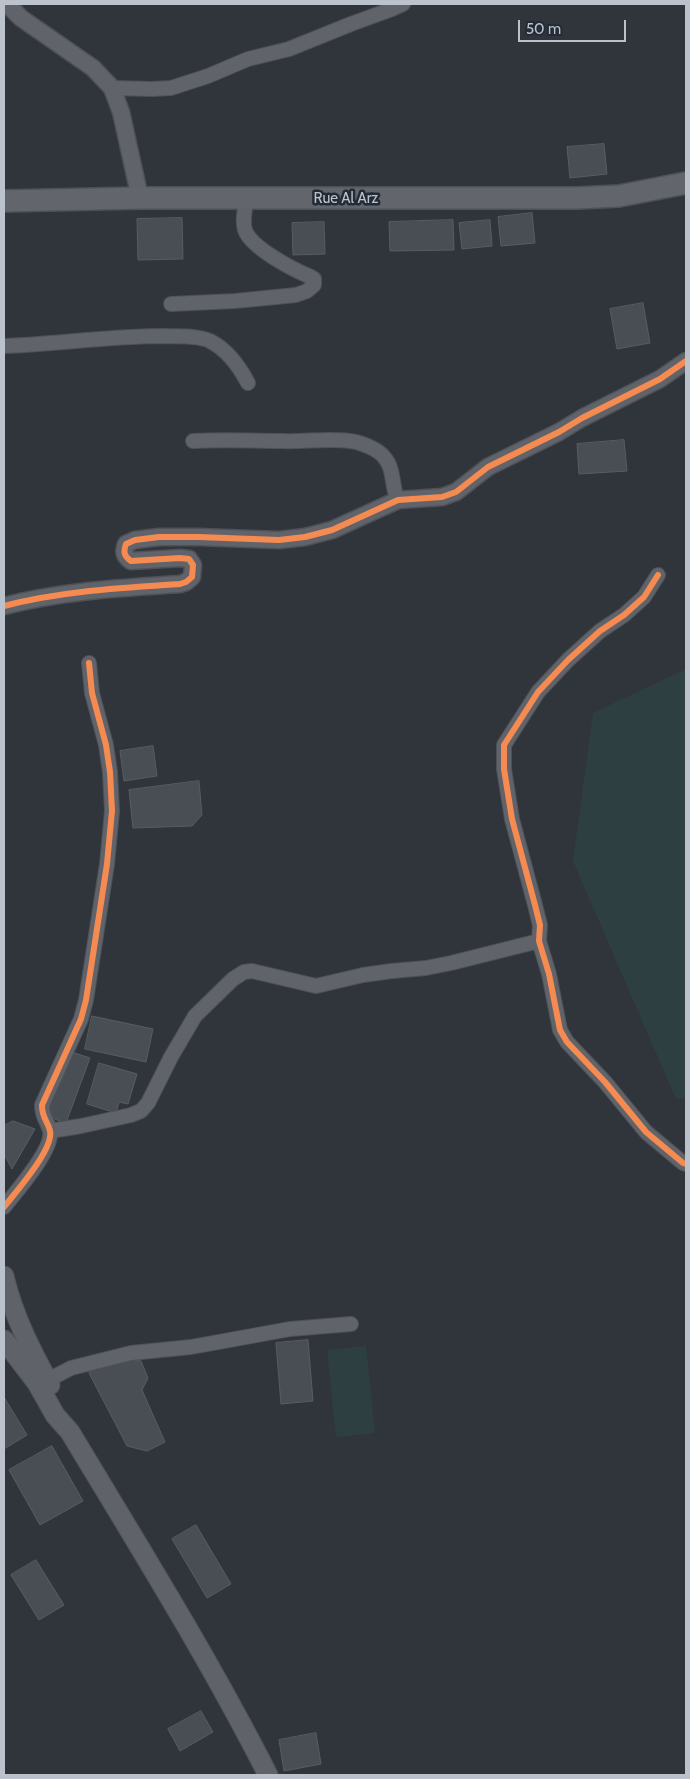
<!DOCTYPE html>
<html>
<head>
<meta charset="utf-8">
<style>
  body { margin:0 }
  #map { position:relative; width:690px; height:1779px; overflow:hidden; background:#30353c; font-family:Cabin,sans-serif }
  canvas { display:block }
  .frame { position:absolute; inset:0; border:5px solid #bcc2cb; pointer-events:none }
  .scale { position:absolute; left:518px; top:20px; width:108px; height:22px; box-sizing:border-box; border:2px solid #bcc2cb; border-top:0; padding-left:6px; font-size:15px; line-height:18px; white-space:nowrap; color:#bcc2cb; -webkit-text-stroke:4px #232b37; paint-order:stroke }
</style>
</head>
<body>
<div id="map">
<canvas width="690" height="1779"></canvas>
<div class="frame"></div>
<div class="scale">50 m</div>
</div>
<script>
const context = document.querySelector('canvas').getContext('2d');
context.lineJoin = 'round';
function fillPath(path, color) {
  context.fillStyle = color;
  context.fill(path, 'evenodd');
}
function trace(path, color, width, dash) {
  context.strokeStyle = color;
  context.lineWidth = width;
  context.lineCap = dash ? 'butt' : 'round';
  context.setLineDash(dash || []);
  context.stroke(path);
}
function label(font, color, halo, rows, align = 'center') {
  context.font = font + ' Cabin,sans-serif';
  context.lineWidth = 5;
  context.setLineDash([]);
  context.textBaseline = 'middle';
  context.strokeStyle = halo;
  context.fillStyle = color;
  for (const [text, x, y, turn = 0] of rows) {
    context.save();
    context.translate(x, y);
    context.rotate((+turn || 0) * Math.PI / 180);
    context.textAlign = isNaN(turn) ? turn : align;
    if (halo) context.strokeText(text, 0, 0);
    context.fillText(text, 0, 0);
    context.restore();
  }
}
fillPath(new Path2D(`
  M686 669V1099H676L573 861 593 713Z
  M366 1346 375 1433 336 1437 327 1350Z`), '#2e3f42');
const building = new Path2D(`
  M604 144 607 174 570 178 567 147Z
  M532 213 535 243 501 246 498 217Z
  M182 218 183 259 138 260 137 219Z
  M453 220 454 250 390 251 389 222Z
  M490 220 492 246 462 249 459 223Z
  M324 222 325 254 293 255 292 223Z
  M643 303 650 343 617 349 610 309Z
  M624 440 627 471 579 474 577 444Z
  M153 746 157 776 124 781 120 751Z
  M199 781 202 815 192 826 133 828 129 790Z
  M92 1016 153 1029 146 1062 85 1049Z
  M69 1051 90 1058 66 1123 46 1116Z
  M99 1063 137 1074 128 1104 119 1102 116 1113 87 1104Z
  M13 1121 35 1129 12 1169 4 1154V1126Z
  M308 1340 313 1401 281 1404 276 1343Z
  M120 1358 141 1361 148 1378 142 1390 165 1442 147 1451 127 1446 89 1373Z
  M4 1397 27 1435 4 1449Z
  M52 1446 83 1501 40 1525 9 1470Z
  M196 1525 231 1584 207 1598 172 1539Z
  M36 1560 64 1605 39 1620 11 1575Z
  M201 1711 213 1732 180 1751 168 1729Z
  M316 1733 321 1764 284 1771 279 1740Z`);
fillPath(building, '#494e54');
trace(building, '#585c63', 1);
const minor = new Path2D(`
  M112 88 152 89 171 88 208 76 248 59 289 49 351 24 392 9 403 4
  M171 304 235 301 296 295 307 291 314 285V279L311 277C294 270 251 248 245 230 242 220 245 209 247 199
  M4 346C57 344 111 336 164 336 179 337 197 335 210 341 228 350 239 366 248 383
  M193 441C224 439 251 441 281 441 304 442 327 438 350 441 360 442 378 449 384 457 395 469 391 487 398 500
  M658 575 644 597 624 615 600 631 568 660 538 692 504 745V769L512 819 535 905 540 925 539 941 549 974 560 1030 567 1042 605 1082 646 1132 683 1163 686 1164
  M50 1131 81 1126 131 1115 141 1111 148 1103 171 1057 195 1016 233 979 244 972 252 971 316 986 363 975 392 971 426 968 451 963 539 941
  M4 1207C15 1193 54 1149 50 1131 48 1121 42 1119 42 1105L81 1019 86 1000 107 864 112 811 110 772 106 745 92 693 89 663
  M48 1380 71 1368 131 1353 191 1347 290 1329 351 1324`);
const tertiary = new Path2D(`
  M7 4 21 18 93 68 112 88 121 112 140 198
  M4 606C62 591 120 588 180 584L186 582 192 577 193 565 189 559 180 558 131 561C124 556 123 552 126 544L135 540 159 537H199L279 540 305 537 332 530 398 500 442 497 456 492 488 467 559 432 582 418 660 379 686 361`);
const secondary = new Path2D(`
  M4 1276C13 1315 31 1350 50 1385
  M4 1340 37 1383 55 1415 70 1432C138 1545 208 1657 268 1775`);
const primary = new Path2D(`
  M4 201 140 198H577L619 196 686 183`);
trace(minor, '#4e5156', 16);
trace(tertiary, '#4e5156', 19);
trace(secondary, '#4e5156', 21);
trace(primary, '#4e5258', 24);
trace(minor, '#60646a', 14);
trace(tertiary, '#60646a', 16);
trace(secondary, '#5f6268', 19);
trace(primary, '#62666c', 21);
trace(new Path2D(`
  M658 575 644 597 624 615 600 631 568 660 538 692 504 745V769L512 819 535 905 540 925 539 941 549 974 560 1030 567 1042 605 1082 646 1132 683 1163 686 1164
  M4 606C62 591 120 588 180 584L186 582 192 577 193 565 189 559 180 558 131 561C124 556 123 552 126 544L135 540 159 537H199L279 540 305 537 332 530 398 500 442 497 456 492 488 467 559 432 582 418 660 379 686 361
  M4 1207C15 1193 54 1149 50 1131 48 1121 42 1119 42 1105L81 1019 86 1000 107 864 112 811 110 772 106 745 92 693 89 663`), '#f68b52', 6);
label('15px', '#bcc2cb', '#232b37', [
  ["Rue Al Arz",346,199]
]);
</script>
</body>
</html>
